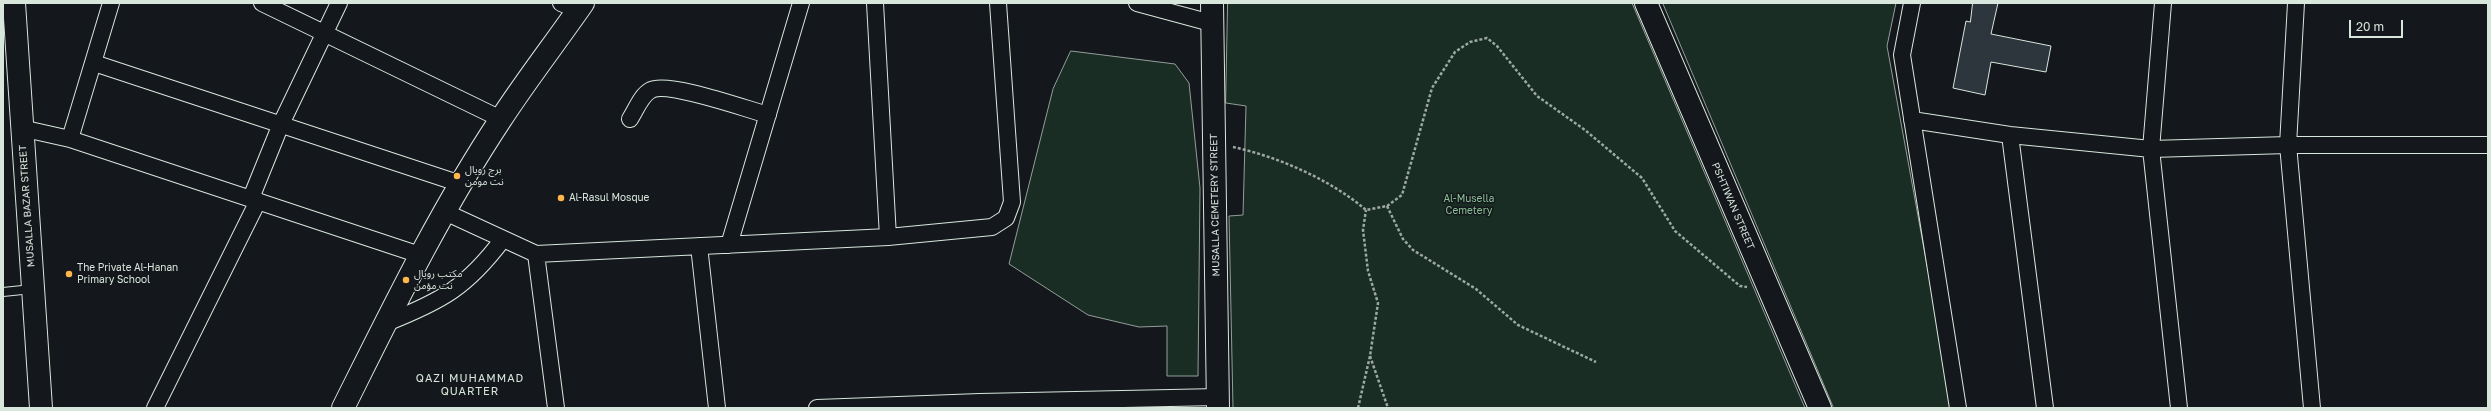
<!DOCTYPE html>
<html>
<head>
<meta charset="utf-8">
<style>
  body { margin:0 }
  #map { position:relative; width:2491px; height:411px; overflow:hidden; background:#14181c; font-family:"Golos Text",sans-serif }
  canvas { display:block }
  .frame { position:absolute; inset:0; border:4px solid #d8e6dc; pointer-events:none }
  .scale { position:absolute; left:2349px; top:20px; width:54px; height:18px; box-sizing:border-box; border:2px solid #d8e6dc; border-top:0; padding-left:5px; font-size:12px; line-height:14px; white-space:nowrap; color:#d8e6dc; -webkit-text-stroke:3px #14181c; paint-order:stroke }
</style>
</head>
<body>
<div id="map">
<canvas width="2491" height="411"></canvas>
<div class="frame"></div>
<div class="scale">20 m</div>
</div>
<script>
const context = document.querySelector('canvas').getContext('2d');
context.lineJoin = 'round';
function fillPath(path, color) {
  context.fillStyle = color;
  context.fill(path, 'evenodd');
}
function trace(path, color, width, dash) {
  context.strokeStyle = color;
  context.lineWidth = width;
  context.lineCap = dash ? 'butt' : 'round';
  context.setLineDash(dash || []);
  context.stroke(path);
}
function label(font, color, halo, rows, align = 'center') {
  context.font = font + ' "Golos Text","Noto Sans Arabic",sans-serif';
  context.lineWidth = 3;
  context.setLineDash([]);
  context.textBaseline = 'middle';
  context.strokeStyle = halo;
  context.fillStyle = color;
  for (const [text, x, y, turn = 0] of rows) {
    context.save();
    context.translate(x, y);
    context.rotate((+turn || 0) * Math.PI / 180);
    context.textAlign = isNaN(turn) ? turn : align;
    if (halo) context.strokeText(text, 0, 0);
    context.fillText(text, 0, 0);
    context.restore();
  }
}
const green = new Path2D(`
  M1228 3H1632L1805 408H1233L1229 216 1243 215 1246 106 1226 103Z
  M1663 3H1896L1887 46 1953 408H1834Z
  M1071 51 1175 64 1189 83 1200 188 1198 376H1167V326L1139 327 1088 315 1009 264 1053 89Z`);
fillPath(green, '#1a2d24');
trace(green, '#939e99', 1);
const building = new Path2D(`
  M1973 3H1998L1991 34 2051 46 2046 72 1991 62 1985 95 1953 88 1966 21 1970 22Z`);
fillPath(building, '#2c363c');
trace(building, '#d8e6dc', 1);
const lane = new Path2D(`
  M3 292 32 289`);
const street = new Path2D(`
  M262 3 501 119
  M561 3 578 10
  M875 3 888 237
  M1137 3 1211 23
  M1912 3 1902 55 1958 408
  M2163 3 2151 149 2179 408
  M2296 3 2288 145 2312 408
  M94 63 461 184
  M630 119C636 110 641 95 651 90 668 81 746 109 768 115
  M1912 120 2010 135 2151 149 2288 145H2488
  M21 128 70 139 420 255
  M2010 135 2045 408
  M70 139 111 3
  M251 198 281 124 339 3
  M445 212 536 254 888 237 992 227 1006 218 1012 202 998 3
  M729 245 801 3
  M699 246 717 408
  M536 254 556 408
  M386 323C442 301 467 287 503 239
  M155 408 258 201
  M817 408 980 402 1218 397`);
const secondary = new Path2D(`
  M14 3 41 408
  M1212 3 1218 408
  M1646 3 1820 408
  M343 408C392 310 440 211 501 119 527 79 556 42 583 3`);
trace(lane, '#d8e6dc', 10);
trace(street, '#d8e6dc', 18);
trace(secondary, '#d8e6dc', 24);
trace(new Path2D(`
  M1233 147C1279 157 1331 180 1366 210L1387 206 1402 195 1432 88 1455 52 1470 42 1487 38 1497 46 1537 96 1585 130 1642 178 1675 231 1740 286 1747 287
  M1387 206 1403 239 1413 250 1476 289 1518 325 1596 362
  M1370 356 1388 408
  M1358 408 1370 356 1378 303 1368 271 1363 230 1366 210`), '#9da8a2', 2.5, [3, 2]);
trace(lane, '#14181c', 8);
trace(street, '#14181c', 16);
trace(secondary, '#14181c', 22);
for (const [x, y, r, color] of [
  [457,176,4,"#ffb74d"],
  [561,198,4,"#ffb74d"],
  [69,274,4,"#ffb74d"],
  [406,280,4,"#ffb74d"]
]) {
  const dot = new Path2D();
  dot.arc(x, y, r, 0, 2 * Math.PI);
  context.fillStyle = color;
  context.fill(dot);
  trace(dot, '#14181c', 1.5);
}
label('10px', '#d8e6dc', '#14181c', [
  ["برج رويال",465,170],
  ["نت مومن",465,182],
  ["Al-Rasul Mosque",569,198],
  ["The Private Al-Hanan",77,268],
  ["Primary School",77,280],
  ["مكتب رويال",414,274],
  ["نت مؤمن",414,286]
], 'left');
label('10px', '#8ac095', '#14181c', [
  ["Al-Musella",1469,199],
  ["Cemetery",1469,211]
]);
label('10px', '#d8e6dc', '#14181c', [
  ["MUSALLA CEMETERY STREET",1215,205,-91],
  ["MUSALLA BAZAR STREET",27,206,-94],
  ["PSHTIWAN STREET",1733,206,67]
]);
context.letterSpacing = '1px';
label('11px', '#d8e6dc', '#14181c', [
  ["QAZI MUHAMMAD",470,379],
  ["QUARTER",470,392]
]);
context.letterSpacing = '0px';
</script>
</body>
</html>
